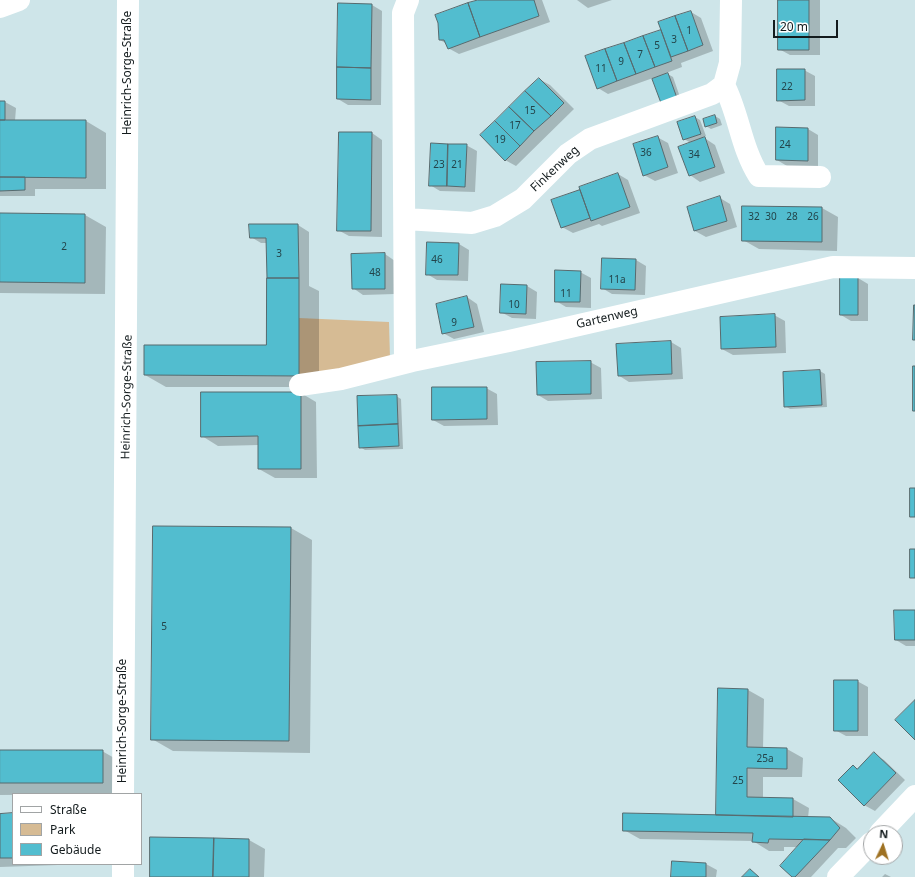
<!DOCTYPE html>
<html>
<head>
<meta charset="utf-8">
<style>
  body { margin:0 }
  #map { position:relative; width:915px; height:877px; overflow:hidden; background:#cee5e9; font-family:"Noto Sans",sans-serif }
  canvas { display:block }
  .legend { position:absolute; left:12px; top:793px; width:130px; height:72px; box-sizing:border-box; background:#fff; border:1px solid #a1a4a5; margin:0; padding:5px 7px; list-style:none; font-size:12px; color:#131b1d }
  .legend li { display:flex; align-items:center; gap:8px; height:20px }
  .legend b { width:20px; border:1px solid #a1a4a5 }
  .north { position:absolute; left:863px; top:825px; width:40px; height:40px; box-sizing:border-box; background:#fff; border:1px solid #a1a4a5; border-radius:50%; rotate:4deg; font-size:11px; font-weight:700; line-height:16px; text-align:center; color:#131b1d }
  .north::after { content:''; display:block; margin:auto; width:14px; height:18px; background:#9e7121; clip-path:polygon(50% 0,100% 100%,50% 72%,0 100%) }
  .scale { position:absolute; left:773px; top:20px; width:65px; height:18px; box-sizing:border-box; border:2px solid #131b1d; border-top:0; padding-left:5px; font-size:12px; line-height:14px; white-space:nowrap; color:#131b1d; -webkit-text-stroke:3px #fff; paint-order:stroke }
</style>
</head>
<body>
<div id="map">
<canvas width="915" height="877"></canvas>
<ul class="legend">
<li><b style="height:5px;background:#fff"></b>Straße</li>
<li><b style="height:11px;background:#d6bb94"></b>Park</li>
<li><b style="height:11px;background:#52bdcf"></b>Gebäude</li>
</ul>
<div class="north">N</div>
<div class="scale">20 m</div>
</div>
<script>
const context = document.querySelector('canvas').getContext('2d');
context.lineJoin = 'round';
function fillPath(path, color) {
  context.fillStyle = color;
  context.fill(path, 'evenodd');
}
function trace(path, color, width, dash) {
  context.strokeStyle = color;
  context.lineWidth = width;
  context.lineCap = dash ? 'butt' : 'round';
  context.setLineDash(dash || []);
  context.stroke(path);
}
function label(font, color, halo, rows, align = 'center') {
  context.font = font + ' "Noto Sans",sans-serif';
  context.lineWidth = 3;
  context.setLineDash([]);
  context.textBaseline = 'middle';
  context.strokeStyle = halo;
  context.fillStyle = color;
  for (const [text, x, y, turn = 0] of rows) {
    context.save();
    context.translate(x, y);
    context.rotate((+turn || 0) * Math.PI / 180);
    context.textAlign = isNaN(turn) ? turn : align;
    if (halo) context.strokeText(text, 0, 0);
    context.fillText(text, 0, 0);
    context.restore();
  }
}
fillPath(new Path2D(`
  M299 318 389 322 390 358 324 374 299 376Z`), '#d6bb94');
fillPath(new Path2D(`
  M481 0H542L550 22 459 54 448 48 447 44 440 40 439 23Z
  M577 0H612L588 8Z
  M779 0H820V55H790L779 49Z
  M372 5 382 11 381 105H348L338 99Z
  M691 12 701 18 713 51 681 63 682 67 666 73 673 77 681 100 662 102 653 78 608 94 598 88 662 30Z
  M804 70 815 76V106H789L778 100Z
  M539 79 550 85 574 109 516 166 505 160Z
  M0 102H5L16 108 15 121H86L106 133V189H35V196H0Z
  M715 116 720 119 722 125 711 129 706 126Z
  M695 117 700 120 706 136 703 137 715 145 725 173 700 182 690 175 691 143 684 139Z
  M808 129 818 135V166H787L777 160Z
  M372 133 382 140V237L349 236 338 230Z
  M657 137 668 143 678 173 655 181 644 175Z
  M466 145 477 151 475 192 440 191 430 185Z
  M618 174 628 180 640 213 602 226 599 224 573 233 562 227 553 200Z
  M720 198 730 204 737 227 706 237 695 231 688 208Z
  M743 207 822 208 838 217 837 251 759 249 743 240Z
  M0 214 85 215 106 227 105 294 0 293Z
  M250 225H298L309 232V286L319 291V387H166L145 375 267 346V243H261L251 237Z
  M459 244 469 250 468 281 437 280 427 274Z
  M385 254 395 261V294L363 295 353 288Z
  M636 260 646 266 645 295 612 294 602 288Z
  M580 272 591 278V308L566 307 556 301Z
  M858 278 868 284V321H851L841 315Z
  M527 286 537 292 536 319 512 318 501 312Z
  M467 297 477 304 484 332 454 339 443 333Z
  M774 315 785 321 786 353 733 355 722 349Z
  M671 342 681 348 683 379 629 382 618 375Z
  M590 362 601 368 602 399 548 401 538 395Z
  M820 371 825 374 827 407 790 409 785 406 784 373Z
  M486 388 497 394 498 425 444 426 433 420Z
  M301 393 316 402 317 478H275L259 469V445L218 446 202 436Z
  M396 396 401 399 403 449 365 450 360 447Z
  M154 527 291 528 312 540 310 753 173 751 152 739Z
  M915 611V646H906L896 640Z
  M857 681 868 687V736H846L835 730Z
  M748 690 764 699 763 749H787L803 758 802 777H763V798L793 799 809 808 808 818H830L846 828 856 838 846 848H838L811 877H794L798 847H784V851H769L753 841 640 839 624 830 717 816Z
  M0 751H102L123 763V794L0 795Z
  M874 754 884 760 905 780 875 811 864 805 853 766 858 769Z
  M13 814V864H87L0 867V815Z
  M249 840 265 849 264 877H151Z
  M673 862 706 864 717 870 716 877H672Z
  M885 874 891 877H882Z`), '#0003');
const building = new Path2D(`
  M478 0H534L539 16 480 37 468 3Z
  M778 0H809V50H778Z
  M338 3 372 4 371 68 337 67Z
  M468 3 480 37 448 49 444 40H439L438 23 435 15Z
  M691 11 703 45 688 51 675 16Z
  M675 16 688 51 671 57 658 22Z
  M661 30 672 61 655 67 643 36Z
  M643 36 655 67 636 74 624 43Z
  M624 43 636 74 617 81 605 49Z
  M605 49 617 81 597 89 585 56Z
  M337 67 371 68V100L337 99Z
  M777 69H805V100L777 101Z
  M668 73 677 98 661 103 652 79Z
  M539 78 564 103 551 116 525 91Z
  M525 91 551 116 534 131 509 107Z
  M0 101H5V120H0Z
  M509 107 534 131 520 146 495 121Z
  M715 115 717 123 705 127 703 119Z
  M695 116 701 134 683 140 677 122Z
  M0 120H86V178L0 177Z
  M495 121 520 146 505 161 480 135Z
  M776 127 808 128V161L776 160Z
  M339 132H372L371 231H337Z
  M658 136 668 167 643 176 633 144Z
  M705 137 715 167 689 176 678 147Z
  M431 143 448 144 447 186H429Z
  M448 144H467L465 187 447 186Z
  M618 173 630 207 591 221 579 187Z
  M0 177H25V190L0 191Z
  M580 190 590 218 561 228 551 200Z
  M720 196 727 221 694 231 687 207Z
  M742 206 822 207V242L742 241Z
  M0 213 85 214V283L0 282Z
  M249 224H298L299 278H267L266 238H250Z
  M427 242 459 243 458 275H426Z
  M385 253V289H352L351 254Z
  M602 258 636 259 635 290 601 289Z
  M555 270 581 271 580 302H555Z
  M840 277H858V315H840Z
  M267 278H299V376L144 375V345H266Z
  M501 284 527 285 526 314 500 313Z
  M467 296 474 327 442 334 436 304Z
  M914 305H915V340H913Z
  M775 314 776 347 721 349 720 317Z
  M671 341 672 374 618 376 616 344Z
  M591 361V394L537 395 536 362Z
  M913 366H915V411H913Z
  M820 370 822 405 784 407 783 372Z
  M432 387H487V419L432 420Z
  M201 392H301V469H258V436L201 437Z
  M397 395 398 424 358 426 357 396Z
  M398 424 399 446 359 448 358 426Z
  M910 488H915V517H910Z
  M153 526 291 527 289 741 151 740Z
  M910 549H915V578H910Z
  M894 610H915V640H895Z
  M834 680H858V731H834Z
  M718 688 748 689 747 747 787 748V769L747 768V797L793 798V817L716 815Z
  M915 700V740L895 720Z
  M0 750H103V783H0Z
  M874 752 896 773 864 806 838 780 853 765 857 769Z
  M13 813V858H0V814Z
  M623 813 830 817 840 828 830 840 769 839 768 843 752 842 753 833 623 831Z
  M150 837 214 838 213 877H150Z
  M214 838 249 839V877H213Z
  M804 839 830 840 795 877H792L780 866Z
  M672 861 706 863V877H671Z
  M750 869 759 877H742Z`);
fillPath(building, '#52bdcf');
trace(building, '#576a6e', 1);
trace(new Path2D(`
  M0 7 19 0
  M724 85C739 114 741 148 759 176L820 177
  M405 219 472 223 495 216 523 199 568 154 590 139 712 94 724 85 730 63 731 0
  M405 362 403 13 408 0
  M300 385 341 379 412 361 509 341 833 267 915 268
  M123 794 128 0
  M880 833 915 796
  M123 877V864
  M838 877 871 843`), '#fff', 22);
label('10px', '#23444a', null, [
  ["1",689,31],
  ["3",674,40],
  ["5",657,46],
  ["7",640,55],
  ["9",621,62],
  ["11",601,69],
  ["22",787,87],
  ["15",530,111],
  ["17",515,126],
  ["19",500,140],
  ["24",785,145],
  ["36",646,153],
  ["34",694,155],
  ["23",439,165],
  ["21",457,165],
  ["32",754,217],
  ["30",771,217],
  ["28",792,217],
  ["26",813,217],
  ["2",64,247],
  ["3",279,254],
  ["46",437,260],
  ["48",375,273],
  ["11a",617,280],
  ["11",566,294],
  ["10",514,305],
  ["9",454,323],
  ["5",164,627],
  ["25a",765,759],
  ["25",738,781]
]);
label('12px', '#131b1d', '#fff', [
  ["Heinrich-Sorge-Straße",128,73,-90],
  ["Finkenweg",555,169,-43],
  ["Gartenweg",607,318,-13],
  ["Heinrich-Sorge-Straße",127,397,-89],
  ["Heinrich-Sorge-Straße",123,721,-90]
]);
</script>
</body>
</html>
